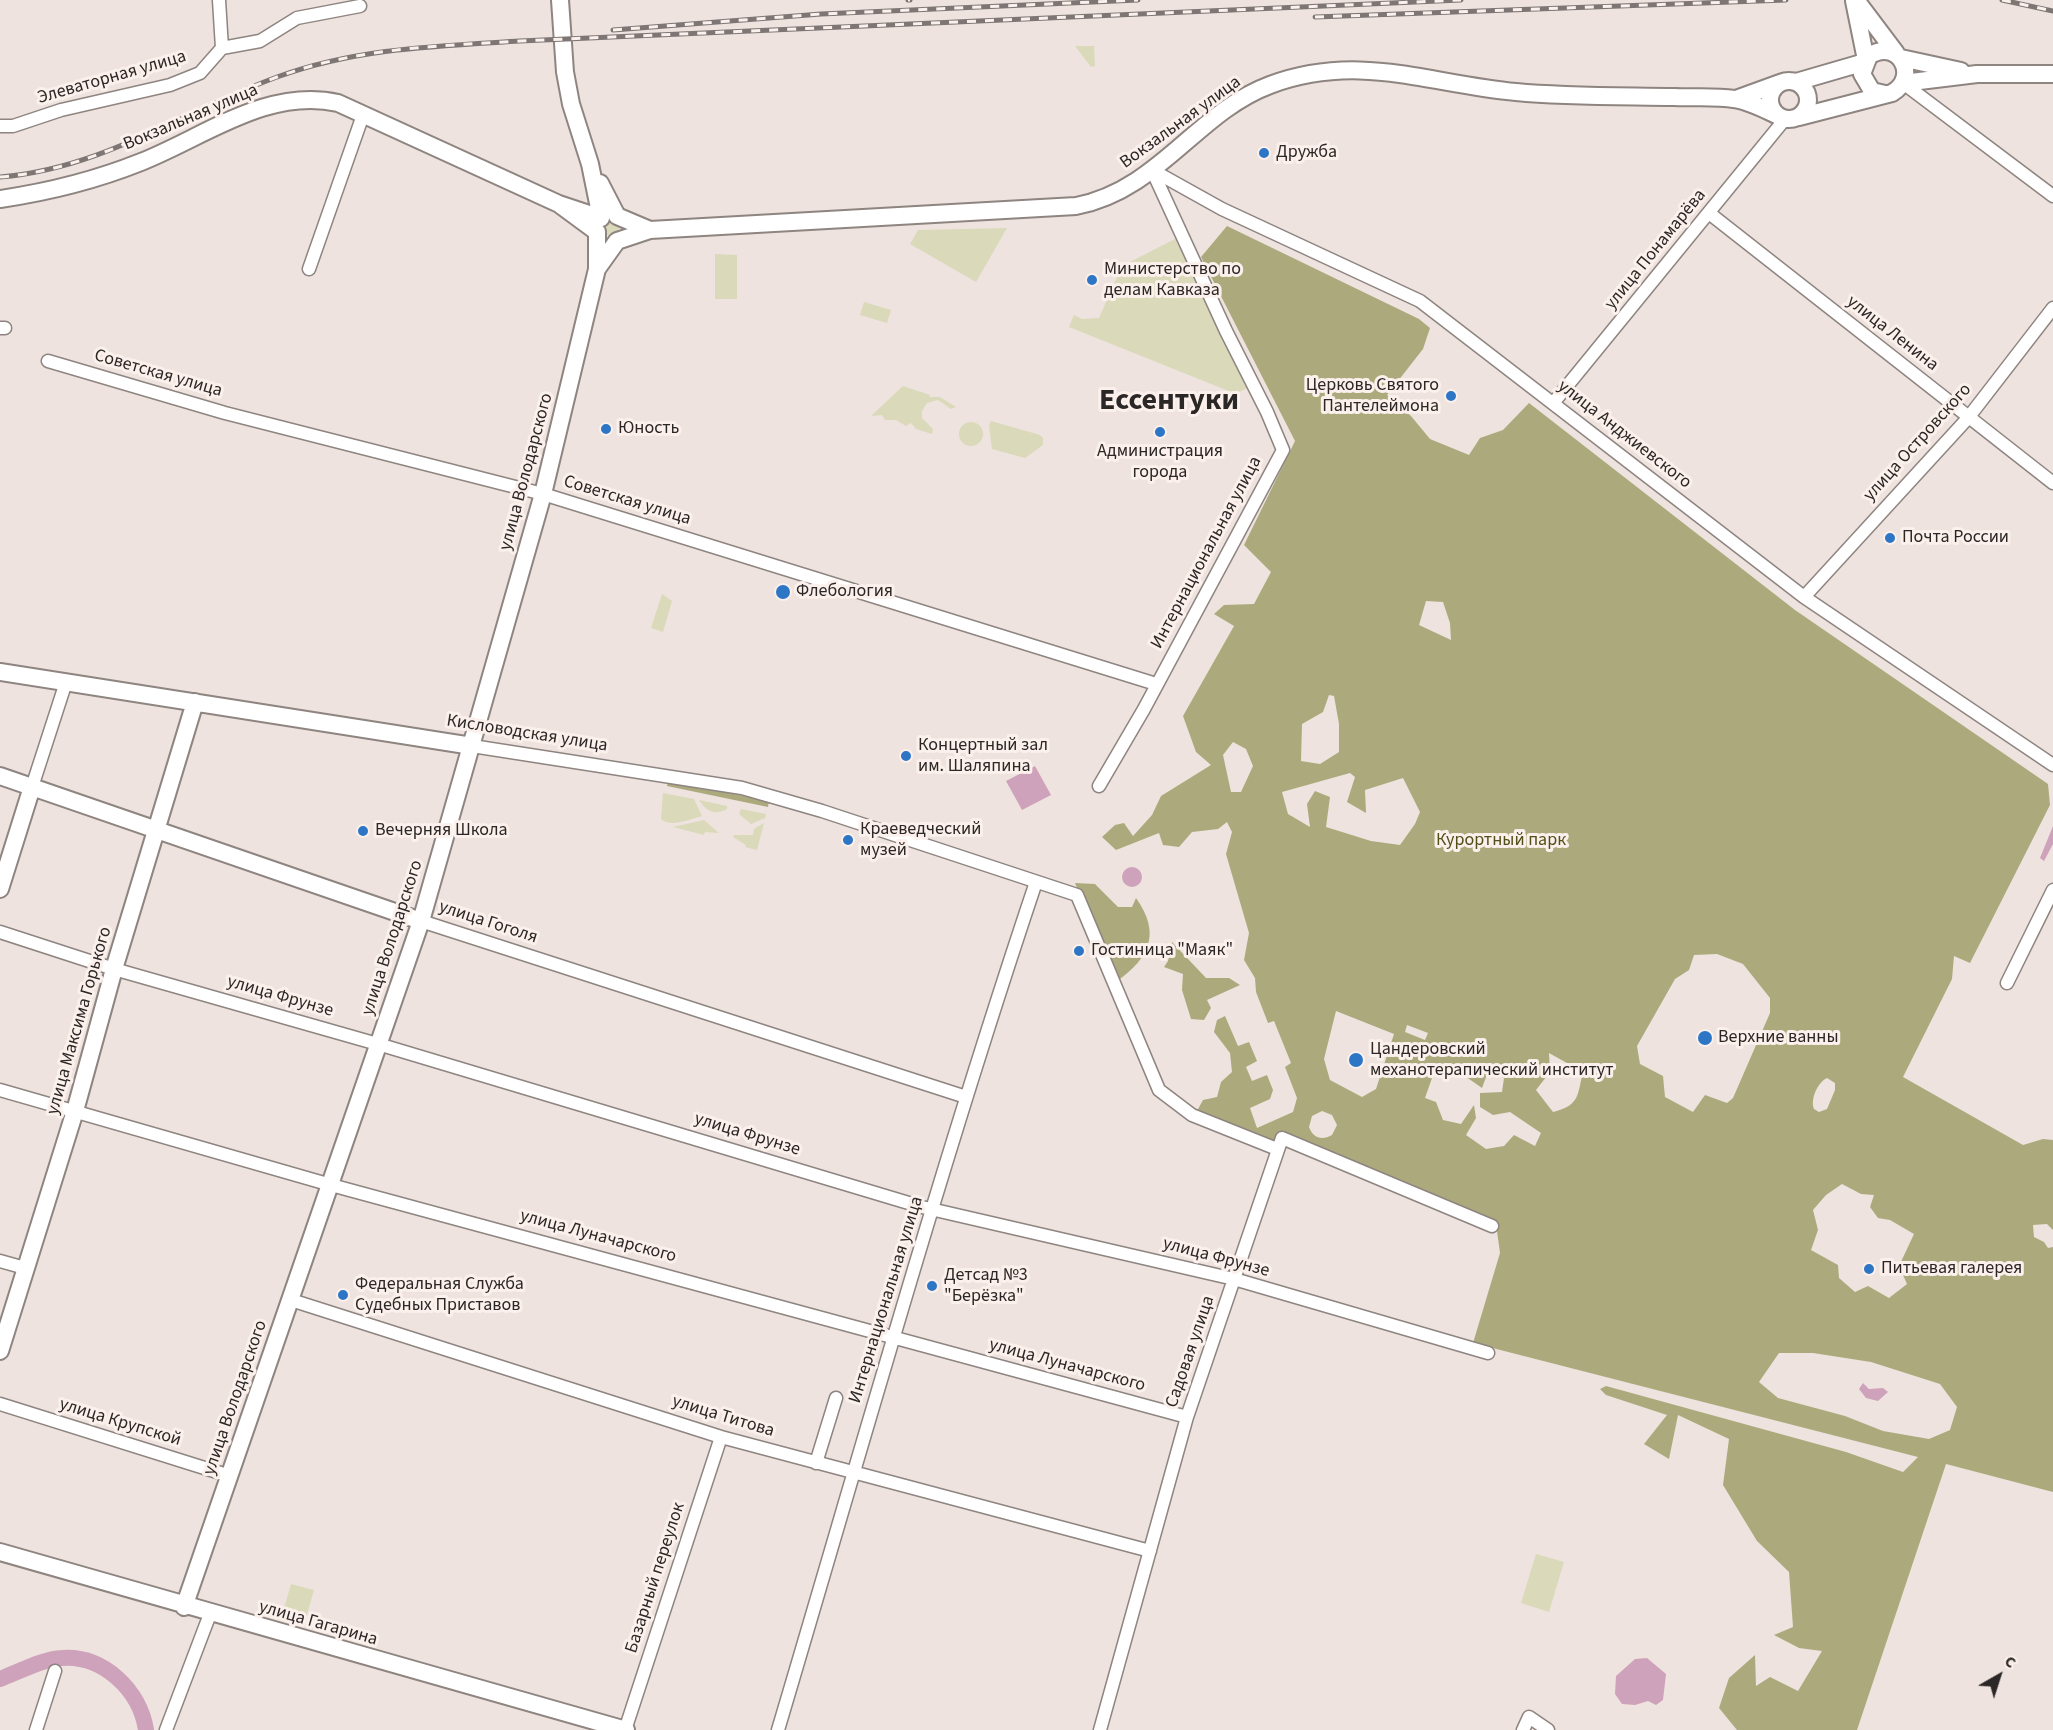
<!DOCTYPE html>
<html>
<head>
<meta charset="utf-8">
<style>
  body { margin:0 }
  #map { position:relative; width:2053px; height:1730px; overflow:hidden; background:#eee3de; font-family:"Source Sans 3",sans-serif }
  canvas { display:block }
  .north { position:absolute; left:1969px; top:1646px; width:60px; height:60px; -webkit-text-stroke:4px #fbf0eb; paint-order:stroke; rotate:39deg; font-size:16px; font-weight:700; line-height:24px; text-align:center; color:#2b2726 }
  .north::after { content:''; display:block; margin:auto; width:21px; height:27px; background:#2b2726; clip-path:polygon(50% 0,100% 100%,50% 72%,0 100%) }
</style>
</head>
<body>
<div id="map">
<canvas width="2053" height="1730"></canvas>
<div class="north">С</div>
</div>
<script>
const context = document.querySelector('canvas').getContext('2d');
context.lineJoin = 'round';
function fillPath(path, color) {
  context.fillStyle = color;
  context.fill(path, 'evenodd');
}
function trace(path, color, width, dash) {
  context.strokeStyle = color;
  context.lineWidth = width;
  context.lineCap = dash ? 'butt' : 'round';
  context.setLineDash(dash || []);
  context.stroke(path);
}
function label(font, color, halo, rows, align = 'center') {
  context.font = font + ' "Source Sans 3",sans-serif';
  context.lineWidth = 6;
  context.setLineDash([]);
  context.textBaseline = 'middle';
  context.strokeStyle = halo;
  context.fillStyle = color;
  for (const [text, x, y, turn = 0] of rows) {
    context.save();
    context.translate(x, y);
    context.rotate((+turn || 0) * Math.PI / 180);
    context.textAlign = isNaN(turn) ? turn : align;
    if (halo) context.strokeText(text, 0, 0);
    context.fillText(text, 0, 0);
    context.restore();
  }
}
fillPath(new Path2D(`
  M1075 46H1094L1095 66 1091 67Z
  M603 228a8 8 0 1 1 16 0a8 8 0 1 1-16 0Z
  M1007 228 976 282 910 244 918 230Z
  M1175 239 1247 388 1236 394 1069 327 1074 315 1082 319 1099 318 1122 266Z
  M715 254 737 255V299H715Z
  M864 302 891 310 887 323 860 315Z
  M903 386 930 395 929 397H940L956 407 951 409 938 400 927 403 922 411V418L933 429 932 434 916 429 911 423 906 426 896 420H885L882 415 871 416Z
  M991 421 1040 435 1043 438V445L1025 458 992 449 989 426Z
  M959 434a12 12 0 1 1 24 0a12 12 0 1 1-24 0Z
  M662 594 672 601 663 632 651 628Z
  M663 793 694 799 702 816C690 819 671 828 661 819Z
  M699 800 727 806V809C715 816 706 811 699 800Z
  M741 809 766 814 765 818 751 824 739 814Z
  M704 820 719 833 705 832 704 835 673 827Z
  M764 823 757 850 745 847 746 845 733 837 734 835H753L754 829Z
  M1536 1554 1564 1562 1549 1612 1521 1603Z
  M291 1584 314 1590 306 1618 283 1612Z`), '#dad9ba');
fillPath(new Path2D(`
  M1227 226 1419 319 1430 328 1423 349 1387 395 1411 416 1430 439 1469 455 1480 438 1503 430 1529 403 1795 610 2048 784 2050 805 1970 963 1954 956 1952 979 1903 1077 2023 1145 2043 1139 2053 1140V1230L2047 1224 2033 1225 2034 1237 2044 1242 2048 1248 2053 1247V1492L1946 1464 1857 1730H1737L1719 1708 1729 1678 1755 1655 1756 1686 1770 1677 1798 1691 1822 1651 1799 1648 1774 1635 1793 1627 1789 1572 1757 1541 1723 1485 1729 1439 1678 1415 1669 1459 1644 1444 1667 1415 1606 1395 1600 1389 1606 1386 1846 1452 1903 1472 1918 1457 1473 1343 1500 1253 1497 1231 1197 1111 1203 1100 1217 1097 1221 1082 1232 1072 1230 1053 1214 1032 1217 1020 1225 1016 1238 1046 1249 1042 1257 1061 1246 1067 1252 1081 1267 1075 1273 1090 1270 1099 1250 1108 1257 1128 1293 1112 1297 1098 1285 1067 1291 1063 1274 1021 1268 1023 1256 992 1255 978 1244 960 1249 933 1226 854 1232 832 1227 822 1218 829 1192 832 1179 847 1163 845 1159 833 1116 850 1102 837 1115 825 1124 823 1133 836 1152 815 1161 796 1211 765 1196 752 1183 716 1234 626 1214 614 1224 605 1254 604 1271 572 1244 545 1295 441 1201 257ZM1426 601 1443 602 1450 623 1451 640 1419 625ZM1329 695 1334 696 1339 724V752L1320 764 1301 761 1302 724 1323 712ZM1233 742 1246 749 1253 766 1241 792H1231L1223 755ZM1350 773 1355 777 1347 802 1366 813 1365 790 1403 778 1420 812 1415 824 1400 845 1371 841 1326 827 1330 797 1315 791 1307 804 1310 827 1288 814 1282 792ZM1717 954 1743 964 1770 998V1013L1733 1098 1727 1103 1705 1095 1693 1112 1665 1097 1663 1076 1640 1064 1637 1046 1675 979 1689 970 1694 955ZM1336 1011 1394 1034 1376 1089 1362 1097 1330 1080 1324 1059ZM1407 1025 1428 1033 1425 1040 1405 1032ZM1549 1053 1583 1072C1577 1096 1580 1105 1553 1112L1536 1090 1550 1072ZM1432 1064 1462 1074 1482 1088 1489 1069 1504 1078 1502 1092 1480 1093V1107L1493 1115 1510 1112 1541 1133 1535 1146 1514 1135 1504 1146 1486 1149 1466 1135 1476 1118 1474 1105 1461 1124 1443 1120 1436 1102 1425 1098 1432 1078 1428 1072ZM1827 1078 1835 1083V1090L1827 1109 1819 1112 1814 1109C1810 1099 1818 1082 1827 1078ZM1322 1111 1332 1115 1337 1125 1332 1135C1322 1141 1313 1138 1309 1127L1312 1116ZM1842 1184 1861 1194 1874 1195 1870 1207 1878 1218 1890 1220 1914 1234 1899 1266 1907 1284 1889 1298 1868 1286 1855 1292 1839 1278 1838 1265 1811 1250 1818 1230 1813 1210 1826 1195ZM1779 1353H1813L1871 1362 1940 1384 1957 1407 1950 1430 1929 1439 1883 1431 1845 1416 1778 1398 1759 1382Z
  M668 781 769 801 768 807 667 786Z
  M1075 883 1095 884 1118 907H1132L1136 898C1161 933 1150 958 1117 981Z
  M1172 942 1206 978H1229L1240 985 1207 1000 1211 1008 1204 1020 1191 1019 1182 990 1183 974 1164 967 1168 961Z`), '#acaa7c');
fillPath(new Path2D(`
  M1035 766 1051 795 1022 810 1006 781Z
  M2053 826V844L2044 861 2040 858Z
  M1122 877a10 10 0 1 1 20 0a10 10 0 1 1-20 0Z
  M1863 1383 1869 1389 1883 1388 1888 1392 1878 1401 1866 1398 1859 1389Z
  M1647 1658 1666 1674 1663 1700 1656 1705 1648 1701 1635 1705 1622 1704 1615 1694 1616 1676 1635 1659Z`), '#cfa2bb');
trace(new Path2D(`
  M0 1679C19 1672 42 1659 62 1658 103 1655 140 1690 146 1730`), '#cfa2bb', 16);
const street = new Path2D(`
  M219 0 222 48
  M1903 83 2053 196
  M0 126H13L61 110 170 85 200 73 222 48 260 41 297 18 360 6
  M1152 170 1222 209 1420 301 1804 597 2053 765
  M1709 213 2053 483
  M309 269 363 115
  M0 328H5
  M48 361 225 413 543 494 1156 684
  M1554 402 1785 119
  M1804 597 1968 418 2053 308
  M472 746 742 788 822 811 1077 895 1159 1090 1192 1115 1277 1149
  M1099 786 1144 709 1283 450 1267 412 1226 331 1152 170
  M32 787 66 682
  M421 921 966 1097
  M0 932 114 969 388 1047 922 1207 1234 1279 1488 1353
  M2007 983 2053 890
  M0 1090 331 1185 1187 1417
  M0 1261 25 1268
  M291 1300 721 1437 1150 1551
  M0 1404 230 1476
  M816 1463 836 1398
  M36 1730 55 1671
  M166 1730 210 1614
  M625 1730 721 1437
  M778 1730C862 1447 942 1162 1036 882
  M1100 1730 1187 1417 1282 1138 1492 1226
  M1523 1730 1529 1717 1548 1730`);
const secondary = new Path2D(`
  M560 0 565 72 571 104 590 164 601 218
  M1856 0 1896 53
  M1854 1 1866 60
  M1901 58 1961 71
  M1770 100a19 19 0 1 1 38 0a19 19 0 1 1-38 0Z
  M1796 82 1865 62
  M1903 83 1977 74H2053
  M1736 99 1780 83
  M1799 117 1892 93C1921 76 1897 37 1869 56L1862 74 1872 91 1885 94
  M600 183 617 216 650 230
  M0 199C48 192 96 180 141 162 204 137 268 87 338 103L559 204 601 218
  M597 269 617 241 650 230 1076 206C1159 190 1197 112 1270 85 1359 52 1428 84 1516 92 1569 97 1623 96 1675 97 1695 98 1715 96 1734 99 1751 101 1769 112 1785 119
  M0 672 472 746
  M0 776 421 921
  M0 889 32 787
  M0 1351 75 1111 114 969 195 702
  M0 1552 626 1730
  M184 1607 421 921 543 494 597 269V232L559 204`);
trace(street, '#8e8480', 15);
trace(secondary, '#8e8480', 20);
trace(street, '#fff', 12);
trace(secondary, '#fff', 16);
const rail = new Path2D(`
  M908 0H910
  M2002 0 2053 11
  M1315 17 1786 0
  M613 30 821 14 1138 0
  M0 177C102 169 184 111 277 77 356 48 437 46 520 41L1461 0`);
trace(rail, '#7d7674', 5);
trace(rail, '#fbf0eb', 3, [9]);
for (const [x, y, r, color] of [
  [1264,153,6,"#2d76c6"],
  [1092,280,6,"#2d76c6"],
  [1451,396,6,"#2d76c6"],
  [606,429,6,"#2d76c6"],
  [1160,432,6,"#2d76c6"],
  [1890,538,6,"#2d76c6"],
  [783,592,8,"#2d76c6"],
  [906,756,6,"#2d76c6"],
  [363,831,6,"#2d76c6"],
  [848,840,6,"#2d76c6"],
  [1079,951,6,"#2d76c6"],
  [1705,1038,8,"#2d76c6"],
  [1356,1060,8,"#2d76c6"],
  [1869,1269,6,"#2d76c6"],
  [932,1286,6,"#2d76c6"],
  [343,1295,6,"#2d76c6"]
]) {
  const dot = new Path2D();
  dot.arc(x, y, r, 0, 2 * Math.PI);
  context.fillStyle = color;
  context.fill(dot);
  trace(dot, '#fbf0eb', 2);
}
label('18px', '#2b2726', '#fbf0eb', [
  ["Элеваторная улица",112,78,-16],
  ["Вокзальная улица",191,118,-23],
  ["Вокзальная улица",1181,123,-36],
  ["улица Понамарёва",1656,250,-51],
  ["улица Ленина",1892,334,38],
  ["Советская улица",158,374,16],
  ["улица Анджиевского",1624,435,38],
  ["улица Островского",1918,443,-48],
  ["улица Володарского",527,472,-75],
  ["Советская улица",627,501,17],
  ["Интернациональная улица",1207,553,-62],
  ["Кисловодская улица",527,734,9],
  ["улица Гоголя",488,923,18],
  ["улица Володарского",393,938,-72],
  ["улица Фрунзе",280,997,16],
  ["улица Максима Горького",80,1021,-74],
  ["улица Фрунзе",747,1135,17],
  ["улица Луначарского",598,1237,15],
  ["улица Фрунзе",1216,1258,15],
  ["Интернациональная улица",887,1300,-73],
  ["Садовая улица",1191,1352,-71],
  ["улица Луначарского",1067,1366,15],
  ["улица Володарского",236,1398,-71],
  ["улица Титова",723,1417,17],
  ["улица Крупской",120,1423,17],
  ["Базарный переулок",656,1578,-72],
  ["улица Гагарина",318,1624,16]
]);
label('18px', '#2b2726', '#fbf0eb', [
  ["Дружба",1276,153],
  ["Министерство по",1104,270],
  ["делам Кавказа",1104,291],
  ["Церковь Святого",1439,386,"right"],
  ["Пантелеймона",1439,407,"right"],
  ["Юность",618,429],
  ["Администрация",1160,452,"center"],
  ["города",1160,473,"center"],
  ["Почта России",1902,538],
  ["Флебология",796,592],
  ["Концертный зал",918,746],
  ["им. Шаляпина",918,767],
  ["Краеведческий",860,830],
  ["музей",860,851],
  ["Вечерняя Школа",375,831],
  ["Гостиница \"Маяк\"",1091,951],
  ["Верхние ванны",1718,1038],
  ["Цандеровский",1370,1050],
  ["механотерапический институт",1370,1071],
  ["Питьевая галерея",1881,1269],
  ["Детсад №3",944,1276],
  ["\"Берёзка\"",944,1297],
  ["Федеральная Служба",355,1285],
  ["Судебных Приставов",355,1306]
], 'left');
label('18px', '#524f19', '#fbf0eb', [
  ["Курортный парк",1501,841]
]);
label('bold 30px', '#2b2726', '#fbf0eb', [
  ["Ессентуки",1169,402]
]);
</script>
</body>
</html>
